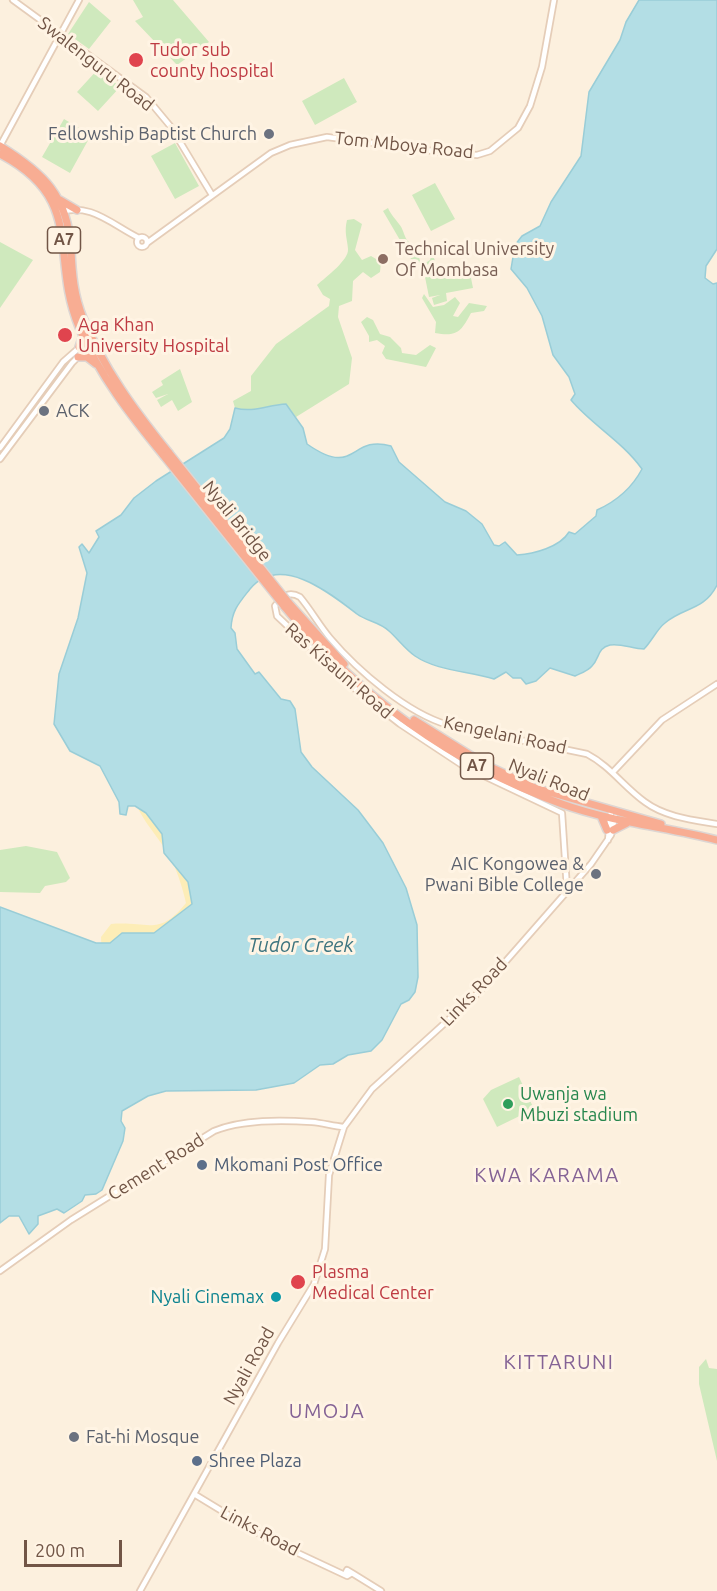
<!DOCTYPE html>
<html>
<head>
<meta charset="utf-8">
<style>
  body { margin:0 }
  #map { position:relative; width:717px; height:1591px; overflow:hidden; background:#fcf0de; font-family:Ubuntu,sans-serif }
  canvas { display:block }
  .scale { position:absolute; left:24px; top:1540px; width:98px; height:27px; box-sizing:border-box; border:3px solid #715546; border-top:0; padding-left:8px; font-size:18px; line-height:21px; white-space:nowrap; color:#715546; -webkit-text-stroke:4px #fff4e4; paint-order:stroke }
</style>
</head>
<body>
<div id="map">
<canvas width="717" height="1591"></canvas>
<div class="scale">200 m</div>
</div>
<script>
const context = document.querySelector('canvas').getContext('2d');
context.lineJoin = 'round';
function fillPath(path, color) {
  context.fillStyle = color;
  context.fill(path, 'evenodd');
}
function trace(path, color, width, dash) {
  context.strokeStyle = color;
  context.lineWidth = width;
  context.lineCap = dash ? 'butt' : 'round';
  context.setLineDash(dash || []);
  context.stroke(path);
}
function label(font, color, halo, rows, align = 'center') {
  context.font = font + ' Ubuntu,sans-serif';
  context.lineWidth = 6;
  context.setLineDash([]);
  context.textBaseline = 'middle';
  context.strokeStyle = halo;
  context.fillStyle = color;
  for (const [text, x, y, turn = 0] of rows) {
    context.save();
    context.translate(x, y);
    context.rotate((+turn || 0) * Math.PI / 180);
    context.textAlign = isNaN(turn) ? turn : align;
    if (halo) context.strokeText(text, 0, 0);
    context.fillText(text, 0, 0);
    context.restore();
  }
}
fillPath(new Path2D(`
  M133 0H173L209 42 177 65 135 21 143 17Z
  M89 2 111 21 89 49 68 34Z
  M99 68 120 87 98 111 77 92Z
  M344 78 357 102 315 125 302 101Z
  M64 119 91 135 70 173 42 157Z
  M175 143 199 186 175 199 151 156Z
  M435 183 455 219 431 231 412 195Z
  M388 208C391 215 395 218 399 224 406 232 403 243 416 245L420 261 424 264 430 260 432 254 438 267 422 269 419 263 411 259 383 211Z
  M354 219 362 224 355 250 362 260 371 256 381 262 380 272 371 278 363 272 353 281 352 301 339 306 338 317 352 358 349 384 296 417 286 404C267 405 253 413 235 408L233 401 251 391V376L276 344 329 306 330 299 323 295 317 285C326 277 349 260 348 249 347 238 344 232 347 220Z
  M0 242 33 260 0 308Z
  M468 263 473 288 446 293 447 301 434 305 432 298 440 295 429 297 424 272Z
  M424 294 433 307 444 305 455 297 460 303 453 316 458 317 469 303 487 306 484 311 471 313C461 332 457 337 435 333L436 322 422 298Z
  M367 317 373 320 380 334 390 337 401 348 402 353 416 355 430 345 436 348 426 367 386 359 382 353 385 346 377 340 369 342V336L361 322Z
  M180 369 192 402 178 411 172 400 161 407 157 400 168 394 156 398 152 392 163 385 161 381Z
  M26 846 57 852 70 878 66 882 45 886 40 893 0 892V850Z
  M519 1077 534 1109 497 1127 483 1099 491 1090Z
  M706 1359 709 1368 717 1369V1461L699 1384V1367Z`), '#cfe9bd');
fillPath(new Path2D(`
  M132 792 215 887 188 935 102 961 101 937 111 924C149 921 159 937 186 903 183 889 176 867 169 855 156 833 138 817 132 792Z`), '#fdedb7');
const water = new Path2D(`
  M639 0H717V249L706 266 705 278 713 284 717 283V585C704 611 683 607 665 623 657 629 652 641 644 649 633 649 621 643 610 645 597 648 600 658 592 666 588 671 581 673 575 676L550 668 536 681 526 684 521 678H513L506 672 494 679C469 671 437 671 415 656 405 649 398 639 389 631 380 622 366 621 357 614 330 593 280 553 250 589 239 603 232 610 231 628L235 633 237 649 255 674 259 672 281 699 290 701 295 709 301 752 312 767 358 810 383 843 406 888 417 925 418 977 415 992 409 1000 401 1004 382 1040 371 1051 348 1055 333 1064 320 1065 294 1083 256 1090 166 1091 148 1096 122 1111 121 1121 125 1128 123 1141 102 1190 96 1194 85 1195 82 1201 64 1213 57 1209 38 1216V1224L29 1234 19 1216H9L0 1223V907L96 943H110L122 933H154L192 904 188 882 164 853 162 834 146 813 135 806H128L126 815 120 814 119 802 100 766 70 751 54 724 59 674 78 618 87 573 79 547 82 544 89 553 99 537 96 531 121 515 134 498 156 481 224 438 230 429 235 408C253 413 267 405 286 404L303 428 307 444C357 479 349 434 391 446L399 462 445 502 466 511 482 524 494 545 499 546 505 542 517 555C534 554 560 547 569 532L575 534 596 516 597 510C617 501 632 488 642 469 622 441 592 425 571 400L575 394 569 377 553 355 542 316 527 288 511 269 515 245 522 236 540 226 551 202 581 156 589 92 620 40 626 22Z`);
fillPath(water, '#b3dee5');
trace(water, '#99cdd7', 1.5);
const secondary = new Path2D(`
  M13 0 146 97 171 127 212 195
  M0 146 79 0
  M58 213C90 201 112 225 139 238
  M137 242a5 5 0 1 1 10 0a5 5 0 1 1-10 0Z
  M147 243 271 153 290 145 327 137 448 153 477 155 490 151 518 128 530 106 542 67 554 0
  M0 448 63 362 80 347
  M0 459 72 363 82 353 91 349
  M613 772 662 720 717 684
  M608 840 611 812
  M567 889 562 813 465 767 400 724 350 685 277 616 275 606C282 597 288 590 300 597 311 610 319 625 330 638 358 671 407 713 448 725L587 754C610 766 624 787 645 802 665 817 693 820 717 824
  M0 1271 71 1220 214 1131C243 1119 282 1120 312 1122 323 1123 333 1126 344 1127
  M194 1494 268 1539 347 1576 352 1573 347 1570 345 1574
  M352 1573 381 1591
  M140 1591 278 1343 314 1284 325 1249 329 1175 344 1127 372 1089 478 993 591 864 611 835 615 817`);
const highway = new Path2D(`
  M0 146C44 173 68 196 71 250 72 274 74 296 83 318 103 368 135 411 169 453
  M0 154C87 200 49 254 79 327 99 375 131 416 164 456
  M60 200 77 210
  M79 347 83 335
  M78 357H87L96 364
  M288 602 344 664
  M284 606C355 694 455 766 562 804 612 822 666 827 717 840
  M414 720 486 765 535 788 661 824
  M601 816 607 830
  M613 830 627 823`);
trace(secondary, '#e5cdb8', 8);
trace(highway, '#ddd6d3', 10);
trace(secondary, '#fff', 4.5);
trace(highway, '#f8ad93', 7);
const highwayBridge = new Path2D(`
  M169 453 288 602
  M164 456 284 606`);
trace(highwayBridge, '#ddd6d3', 10, []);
trace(highwayBridge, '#f8ad93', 7);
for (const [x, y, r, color] of [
  [136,60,8,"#e0444e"],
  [269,134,6,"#6b7280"],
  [383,259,6,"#8d6e63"],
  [65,335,8,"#e0444e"],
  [44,411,6,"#6b7280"],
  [596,874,6,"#6b7280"],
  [508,1104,6,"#2e9e5b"],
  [202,1165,6,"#5c6f8a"],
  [298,1282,8,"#e0444e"],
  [276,1297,6,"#0f9aa8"],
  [74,1437,6,"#6b7280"],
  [197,1461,6,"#5c6f8a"]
]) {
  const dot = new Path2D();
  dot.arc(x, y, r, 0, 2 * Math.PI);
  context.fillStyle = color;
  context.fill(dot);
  trace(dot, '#fff4e4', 2);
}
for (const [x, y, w] of [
  [64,240,33],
  [477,766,33]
]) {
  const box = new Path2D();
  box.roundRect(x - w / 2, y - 13, w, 26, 4.5);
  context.fillStyle = '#fff4e4';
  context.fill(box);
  trace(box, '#715546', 1.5);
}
label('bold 16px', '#715546', null, [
  ["A7",64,240],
  ["A7",477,766]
]);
label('18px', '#be3a42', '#fff4e4', [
  ["Tudor sub",150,50],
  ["county hospital",150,71],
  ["Aga Khan",78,325],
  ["University Hospital",78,346],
  ["Plasma",312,1272],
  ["Medical Center",312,1293]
], 'left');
label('18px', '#715546', '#fff4e4', [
  ["Swalenguru Road",96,64,38],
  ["Tom Mboya Road",404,145,6],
  ["Nyali Bridge",237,521,51],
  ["Ras Kisauni Road",339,671,41],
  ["Kengelani Road",505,735,12],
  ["Nyali Road",549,780,22],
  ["Links Road",474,992,-46],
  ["Cement Road",156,1167,-32],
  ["Nyali Road",249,1366,-61],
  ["Links Road",260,1531,28]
]);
label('18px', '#5b616d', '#fff4e4', [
  ["Fellowship Baptist Church",257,134],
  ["ACK",56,411,"left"],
  ["AIC Kongowea &",584,864],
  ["Pwani Bible College",584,885],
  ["Fat-hi Mosque",86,1437,"left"]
], 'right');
label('18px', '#785e54', '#fff4e4', [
  ["Technical University",395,249],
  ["Of Mombasa",395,270]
], 'left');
label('18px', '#27864d', '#fff4e4', [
  ["Uwanja wa",520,1094],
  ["Mbuzi stadium",520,1115]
], 'left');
label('18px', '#4e5e75', '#fff4e4', [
  ["Mkomani Post Office",214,1165],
  ["Shree Plaza",209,1461]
], 'left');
label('18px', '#0d838f', '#fff4e4', [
  ["Nyali Cinemax",264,1297]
], 'right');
label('italic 20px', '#3d747f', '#fff4e4', [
  ["Tudor Creek",301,945]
]);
context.letterSpacing = '1.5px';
label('20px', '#846295', '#fff4e4', [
  ["KWA KARAMA",547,1175],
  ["KITTARUNI",559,1362],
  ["UMOJA",327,1411]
]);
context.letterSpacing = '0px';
</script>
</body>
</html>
